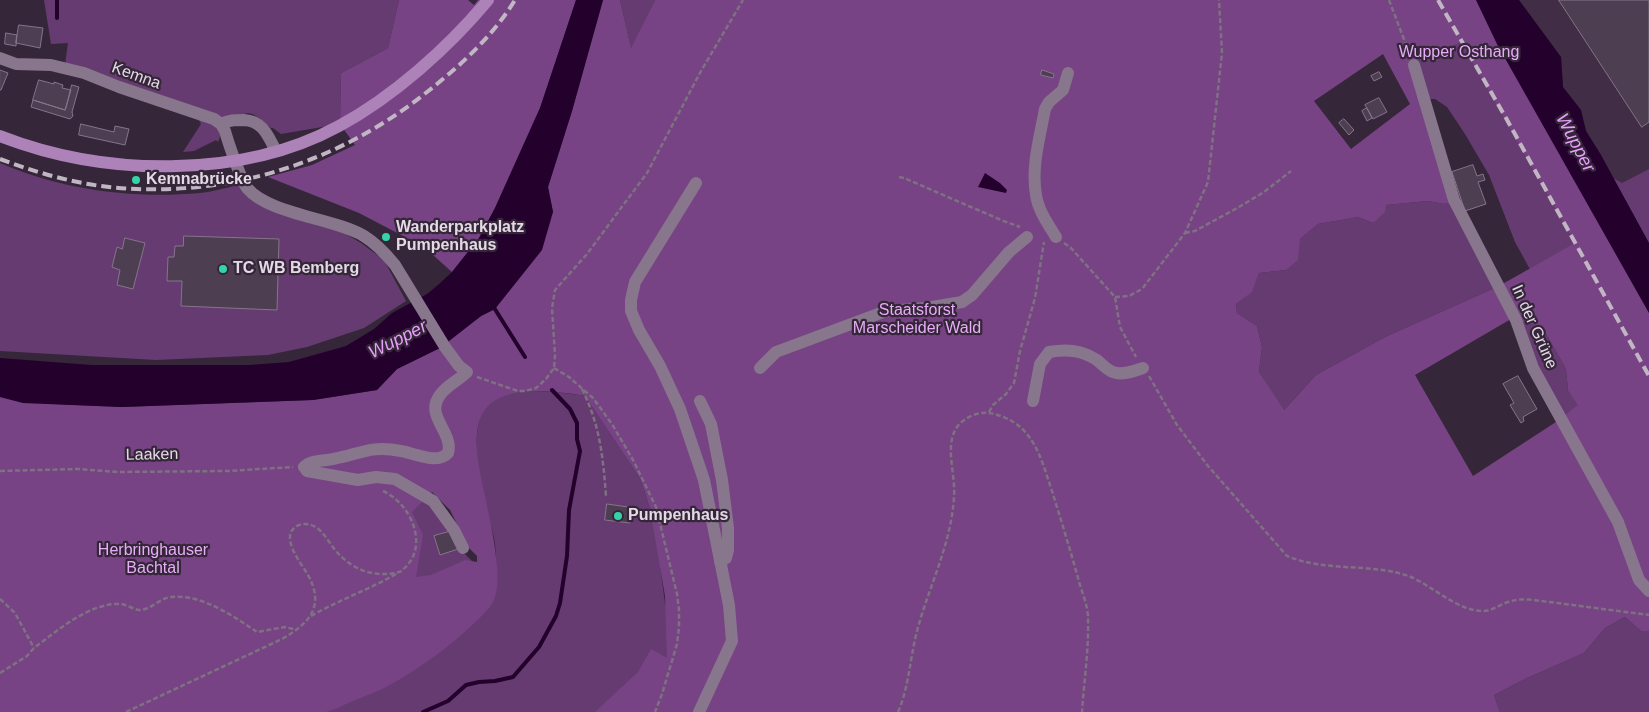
<!DOCTYPE html>
<html>
<head>
<meta charset="utf-8">
<style>
  body { margin:0 }
  canvas { display:block; background:#352639 }
</style>
</head>
<body>
<canvas width="1649" height="712"></canvas>
<script>
const context = document.querySelector('canvas').getContext('2d');
context.lineJoin = 'round';
function fillPath(path, color) {
  context.fillStyle = color;
  context.fill(path, 'evenodd');
}
function trace(path, color, width, dash) {
  context.strokeStyle = color;
  context.lineWidth = width;
  context.lineCap = dash ? 'butt' : 'round';
  context.setLineDash(dash || []);
  context.stroke(path);
}
function label(font, color, halo, rows, align = 'center') {
  context.font = font + ' Arial,sans-serif';
  context.lineWidth = 4.5;
  context.setLineDash([]);
  context.textBaseline = 'middle';
  context.strokeStyle = halo;
  context.fillStyle = color;
  for (const [text, x, y, turn = 0] of rows) {
    context.save();
    context.translate(x, y);
    context.rotate((+turn || 0) * Math.PI / 180);
    context.textAlign = isNaN(turn) ? turn : align;
    if (halo) context.strokeText(text, 0, 0);
    context.fillText(text, 0, 0);
    context.restore();
  }
}
fillPath(new Path2D(`
  M1519 0H1649V169L1622 184 1613 178 1601 155 1586 131 1581 110 1563 87 1561 57Z`), '#412e46');
fillPath(new Path2D(`
  M44 0H399L388 48 341 73 340 124 281 134 273 128H271C245 105 253 115 223 118L65 65 68 43 51 44Z
  M620 0H655L631 49Z
  M1376 0H1489L1649 289V581L1511 319 1542 327 1566 369 1568 391 1571 395 1560 324 1515 242 1489 175 1465 134 1447 107 1435 99H1418Z
  M198 118 208 120 220 131V137L218 142 216 140 194 151 183 152 201 124Z
  M0 163C62 190 132 199 200 193 212 192 225 188 238 185L255 201 344 233 361 243 384 260 406 301 364 328 307 347 268 355 156 360 0 351Z
  M1649 169V243L1613 178 1622 183Z
  M1428 201 1445 204 1454 201 1499 286 1385 337 1316 375 1283 411 1259 372 1262 347 1257 326 1237 313 1236 304 1251 292 1259 273 1286 270 1300 239 1318 224 1358 217 1373 223 1386 205Z
  M0 391 342 469 433 506 462 551 473 562 496 567C496 559 496 552 495 544 494 533 489 522 487 511 481 484 470 439 482 413 496 382 559 392 585 396L641 480 650 509 658 549 665 604 682 638 652 712H10L0 622Z
  M1625 617 1641 631H1649V712H1500L1494 695 1527 678 1584 653 1605 628Z`), '#663b71');
fillPath(new Path2D(`
  M399 0H468L474 5 478 0H576L540 108 495 208 479 238 452 272 424 247 359 213 268 177 312 165 355 145 340 124 341 73 388 48Z
  M603 0H620L631 48 655 0H1476L1497 44 1649 313V631H1641L1625 617 1605 628 1584 653 1527 678 1494 695 1500 712H595L638 672 651 649 667 658 665 596 650 509 641 480 585 396C420 368 491 472 497 567 498 579 498 597 490 607 463 637 423 667 388 686 377 692 364 696 353 701 345 704 335 710 326 712 318 712 309 712 301 712 279 712 256 712 234 712 156 712 78 712 0 712V397L23 403 122 407 313 400 377 390 397 369 440 348 481 316 495 309 553 212 548 187 572 111ZM1461 42 1575 243 1499 286 1385 337 1316 375 1284 410 1259 372 1262 347 1257 326 1237 313 1236 304 1252 292 1259 273 1286 270 1298 260 1300 239 1318 224 1358 217 1373 223 1385 212 1386 205 1428 201 1445 204 1454 201 1414 62ZM1383 54 1410 104 1351 149 1314 101ZM1511 319 1542 327 1566 369 1568 391 1578 405 1559 420 1473 476 1415 375ZM432 492 450 510 469 548 477 556V562L465 560 431 575 416 577 423 535 412 512Z`), '#774385');
fillPath(new Path2D(`
  M576 0H603L572 111 548 187 553 212 542 250 495 309 481 316 440 348 397 369 377 390 313 400 122 407 23 403 0 397V358L92 365H249L289 362 346 346 374 329 392 313 427 294 438 285 452 272 479 238 495 208 540 108Z
  M1476 0H1519L1561 57 1563 87 1581 110 1586 131 1601 155 1649 243V313L1497 44Z
  M985 173 1000 183 1007 190 1006 193 978 187Z`), '#24002d');
trace(new Path2D(`
  M57 0V18
  M493 306 525 357
  M423 712 448 701 466 685 479 682 495 681 513 677 539 647 556 616 560 603 567 556 569 510 580 451 577 439V423L570 409 552 390`), '#24002d', 4);
const building = new Path2D(`
  M1559 0H1649V122L1642 127Z
  M19 25 43 28 40 48 16 43Z
  M6 33 17 35 16 46 5 44Z
  M0 70 8 73 1 90H0Z
  M1042 70 1054 74 1053 78 1041 75Z
  M1379 72 1382 77 1374 81 1371 76Z
  M39 80 54 84V82L63 85 62 88 71 90 65 110 33 100Z
  M72 85 79 87 72 112 73 116 70 119 31 107 33 100 65 110Z
  M1379 98 1387 112 1373 119 1365 105Z
  M1367 108 1372 118 1367 121 1362 111Z
  M1344 119 1354 130 1349 135 1339 123Z
  M81 124 114 132 115 126 129 129 125 145 79 135Z
  M1473 165 1477 176 1483 174 1485 180 1478 182 1486 204 1465 211 1452 172Z
  M184 236 279 239 277 310 181 306 182 281H167L168 257H174L175 246H183Z
  M125 238 145 243 133 289 117 285 120 270 112 267 117 247 122 249Z
  M1518 376 1537 409 1523 417 1524 421 1521 423 1510 405 1514 403 1503 384Z
  M607 504 628 507V510L631 511 630 523 605 520Z
  M452 531 458 549 440 555 434 536Z`);
fillPath(building, '#4e3e52');
trace(building, '#86748b', 1);
trace(new Path2D(`
  M1389 0 1410 55
  M899 177 904 178 1001 220 1020 227
  M1185 233 1195 231 1239 207 1264 192 1291 171
  M1064 243 1071 248 1115 297 1120 327 1136 357
  M1115 297 1129 296 1142 289 1185 233 1208 182 1222 53 1219 0
  M554 368 569 377 593 398 612 424 633 460 656 507 677 594 679 610V627L677 644 662 694 655 712
  M1149 376 1177 425 1208 466 1287 556C1328 573 1372 562 1411 577 1432 586 1460 612 1483 611 1492 611 1499 605 1508 602 1516 599 1525 599 1534 600L1649 615
  M477 377 518 391H525L536 388 546 379 554 368 555 355 552 308 555 290 587 254 647 173 701 71 743 0
  M582 389C600 425 603 457 606 496
  M989 412 993 405 1006 394 1014 383 1020 351 1035 298 1044 242
  M0 471 78 469 118 472 228 471 293 467
  M383 491C412 504 431 549 401 571
  M0 599 15 613 34 648
  M311 616C339 600 368 590 396 574
  M0 673 27 656 34 648C57 631 90 602 121 604 127 605 133 609 139 610 151 610 160 598 171 597 202 594 233 616 257 632L285 627 297 630
  M126 712 282 639C310 623 325 606 308 575 301 563 277 534 299 525 304 523 312 524 317 528 325 534 330 544 336 551 353 571 377 579 402 571
  M898 712C909 687 910 658 917 631 929 586 951 545 954 497 956 475 944 446 957 427 965 416 982 410 994 414 1006 417 1018 423 1026 433 1040 449 1045 471 1052 491 1061 520 1070 549 1078 578 1081 590 1088 605 1088 618 1089 649 1084 681 1082 712`), '#7e7181', 2.5, [5, 2.5]);
trace(new Path2D(`
  M0 58 16 64 51 65 84 73 119 87 214 119 221 124 225 131C228 142 241 180 247 188 270 215 334 218 364 236 377 244 386 254 395 265L445 347 459 366 467 372C458 381 447 385 440 395 424 416 454 432 448 453 438 465 414 453 401 451 370 445 361 454 333 459 324 461 310 460 304 467L307 471 358 480 376 477 395 479 433 501 454 530 463 548
  M1414 65 1454 200 1516 320 1533 368 1618 522 1639 580 1649 591
  M221 124C229 120 235 120 244 120 263 121 268 136 276 151
  M696 183 635 282 631 300V311L639 330 660 366 680 409 704 480 729 605 732 641 699 712
  M1056 237C1048 224 1038 210 1036 195 1031 167 1040 136 1045 109L1049 102 1063 90 1068 73
  M760 368 776 352 886 311 926 308 962 302 972 295 1009 252 1027 237
  M700 401 711 424 722 480 728 528V550L726 558 720 562
  M1033 401 1040 364 1049 352C1067 349 1081 350 1097 360 1102 364 1107 370 1113 372 1122 376 1134 371 1143 368`), '#88768c', 12);
trace(new Path2D(`
  M0 136C103 176 240 180 339 126 393 97 449 47 488 0`), '#ad82b8', 12);
trace(new Path2D(`
  M1438 0 1506 118 1649 376
  M0 159C35 172 72 183 109 187 224 199 337 164 427 92 460 66 493 36 515 0`), '#c1b6c3', 4, [10, 5]);
for (const [x, y, r, color] of [
  [136,180,5,"#33d4a8"],
  [386,237,5,"#33d4a8"],
  [223,269,5,"#33d4a8"],
  [618,516,5,"#33d4a8"]
]) {
  const dot = new Path2D();
  dot.arc(x, y, r, 0, 2 * Math.PI);
  context.fillStyle = color;
  context.fill(dot);
  trace(dot, '#352639', 2);
}
label('16px', '#e7adf6', '#352639', [
  ["Wupper Osthang",1459,53],
  ["Staatsforst",917,311],
  ["Marscheider Wald",917,329],
  ["Herbringhauser",153,551],
  ["Bachtal",153,569]
]);
label('16px', '#e4dae6', '#352639', [
  ["Kemna",136,76,20],
  ["In der Grüne",1534,327,66],
  ["Laaken",152,455,-1]
]);
label('bold 16px', '#e4dae6', '#352639', [
  ["Kemnabrücke",146,180],
  ["Wanderparkplatz",396,228],
  ["Pumpenhaus",396,246],
  ["TC WB Bemberg",233,269],
  ["Pumpenhaus",628,516]
], 'left');
label('italic 18px', '#e89ffb', '#352639', [
  ["Wupper",1575,143,62],
  ["Wupper",398,340,-27]
]);
</script>
</body>
</html>
